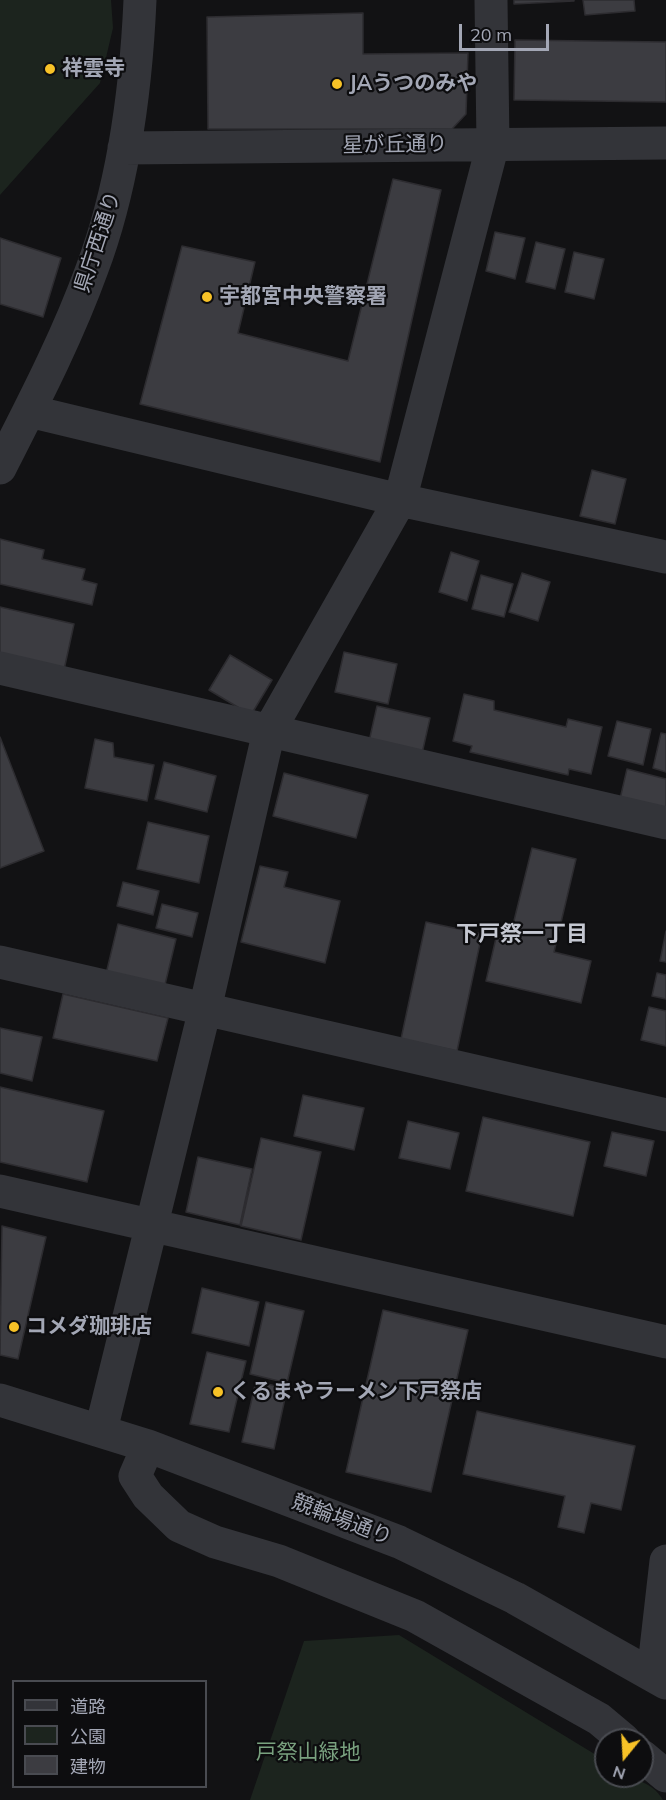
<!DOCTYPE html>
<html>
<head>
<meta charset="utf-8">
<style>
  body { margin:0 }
  #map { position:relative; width:666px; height:1800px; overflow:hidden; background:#121214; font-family:Mulish,"Noto Sans JP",sans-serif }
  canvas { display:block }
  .legend { position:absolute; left:12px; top:1680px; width:195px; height:108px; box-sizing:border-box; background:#0d0d0f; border:2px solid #494b51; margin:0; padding:8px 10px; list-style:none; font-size:18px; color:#a3a7b5 }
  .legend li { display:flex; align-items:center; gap:12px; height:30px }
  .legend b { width:30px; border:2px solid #494b51 }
  .north { position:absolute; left:594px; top:1728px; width:60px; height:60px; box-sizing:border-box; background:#0d0d0f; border:2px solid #494b51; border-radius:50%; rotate:198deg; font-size:16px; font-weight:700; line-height:24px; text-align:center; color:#a3a7b5 }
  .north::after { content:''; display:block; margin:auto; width:21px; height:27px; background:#f7c227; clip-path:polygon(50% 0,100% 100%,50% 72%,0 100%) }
  .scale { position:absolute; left:459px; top:24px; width:90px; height:27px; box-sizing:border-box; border:3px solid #a3a7b5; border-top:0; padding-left:8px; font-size:18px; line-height:21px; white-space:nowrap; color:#a3a7b5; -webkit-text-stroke:4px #0d0d0f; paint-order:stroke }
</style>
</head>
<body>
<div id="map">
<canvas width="666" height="1800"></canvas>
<ul class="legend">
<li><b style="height:8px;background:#333439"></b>道路</li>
<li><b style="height:16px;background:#1c241e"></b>公園</li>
<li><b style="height:16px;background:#3c3c41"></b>建物</li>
</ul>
<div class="north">N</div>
<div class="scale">20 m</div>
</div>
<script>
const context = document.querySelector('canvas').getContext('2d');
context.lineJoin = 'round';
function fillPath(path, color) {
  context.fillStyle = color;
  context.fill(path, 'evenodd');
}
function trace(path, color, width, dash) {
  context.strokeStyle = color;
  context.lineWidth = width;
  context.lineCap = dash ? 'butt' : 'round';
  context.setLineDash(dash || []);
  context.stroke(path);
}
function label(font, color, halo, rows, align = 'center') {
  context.font = font + ' Mulish,"Noto Sans JP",sans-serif';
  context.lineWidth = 4.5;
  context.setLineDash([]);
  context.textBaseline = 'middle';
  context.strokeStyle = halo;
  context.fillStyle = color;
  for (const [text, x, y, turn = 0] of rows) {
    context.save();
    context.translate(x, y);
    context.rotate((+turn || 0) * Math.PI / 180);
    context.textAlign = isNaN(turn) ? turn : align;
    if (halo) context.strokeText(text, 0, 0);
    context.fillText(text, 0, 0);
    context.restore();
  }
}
fillPath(new Path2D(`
  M0 0H111L113 28 100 83 0 195Z
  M399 1635 606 1761V1776C626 1776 652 1780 663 1800H250L304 1641Z`), '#1c241e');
const building = new Path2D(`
  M514 0H574V1L514 4Z
  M583 0H634L635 11 585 15Z
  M363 13V54L468 53 466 114 452 129H208L207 17Z
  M515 40 666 42V102L514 100Z
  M393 179 441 190 380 462 140 404 182 246 255 262 238 333 348 361Z
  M495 232 525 238 515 279 486 271Z
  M0 238 61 258 43 317 0 304Z
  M536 242 565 249 555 289 526 282Z
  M574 252 604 259 594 299 565 292Z
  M592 470 626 479 615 524 580 516Z
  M0 539 44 550 42 559 85 569 82 580 97 584 92 605 0 584Z
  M451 552 479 561 467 601 439 592Z
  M522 573 550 582 538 621 509 612Z
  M481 575 513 584 504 617 472 609Z
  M0 607 74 624 64 670 0 655Z
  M344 652 397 664 388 704 335 692Z
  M230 655 272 680 251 715 209 690Z
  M464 694 494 701V710L566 727 568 719 602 727 591 774 569 769 568 775 470 752 472 746 453 741Z
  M377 706 430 718 421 758 368 746Z
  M617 721 651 729 643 765 608 756Z
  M661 733 666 734V772L653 768Z
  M0 737 44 851 0 868Z
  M95 739 113 743 114 757 154 765 147 801 85 788Z
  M164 762 216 776 207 812 155 799Z
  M627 769 666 779V810L620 799Z
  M284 773 368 795 356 838 273 816Z
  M148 822 209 836 199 883 137 869Z
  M532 848 576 859 554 952 591 961 581 1003 486 981 496 938 509 941Z
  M260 866 288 872 284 887 340 901 325 963 241 942Z
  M123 882 159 891 153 915 117 906Z
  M162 904 198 913 192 937 156 928Z
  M426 922 482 934 457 1051 401 1039Z
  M118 924 176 939 163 993 105 978Z
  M666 931V962L660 961Z
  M657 973 666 975V999L652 996Z
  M63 994 168 1018 157 1061 53 1038Z
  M649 1007 666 1011V1046L641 1040Z
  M0 1028 42 1037 32 1081 0 1073Z
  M0 1087 104 1111 87 1182 0 1162Z
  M303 1095 364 1108 354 1150 294 1136Z
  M483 1117 590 1142 573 1216 466 1191Z
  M408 1121 459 1133 450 1169 399 1158Z
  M612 1132 654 1141 646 1176 604 1166Z
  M261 1138 321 1152 301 1240 241 1226Z
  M198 1157 252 1169 240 1225 186 1212Z
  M2 1226 46 1237 18 1359 0 1355Z
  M202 1288 259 1302 249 1346 192 1333Z
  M266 1302 304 1311 287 1383 250 1374Z
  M383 1310 468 1330 431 1492 346 1472Z
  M207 1352 246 1361 229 1432 190 1424Z
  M256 1381 287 1389 274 1449 242 1442Z
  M477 1411 635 1446 621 1510 591 1503 584 1533 558 1527 565 1496 463 1474Z`);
fillPath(building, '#3c3c41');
trace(building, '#2d2c30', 1.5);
trace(new Path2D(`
  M124 148 666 143
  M29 411 400 500 666 557
  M0 468C33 403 67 338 92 269 124 184 136 91 140 0
  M0 668 666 823
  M0 962 666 1115
  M0 1191 666 1342
  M0 1400 148 1446 399 1542 515 1598 666 1683
  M101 1430 205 1009 269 731 400 500 493 144 491 0
  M148 1446 135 1476 148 1496 179 1526 215 1542 279 1561 415 1616 599 1719 624 1740
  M653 1675 666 1561
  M642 1756 666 1776`), '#333439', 33);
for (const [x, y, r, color] of [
  [50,69,6,"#f7c227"],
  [337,84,6,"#f7c227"],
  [207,297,6,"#f7c227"],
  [14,1327,6,"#f7c227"],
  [218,1392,6,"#f7c227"]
]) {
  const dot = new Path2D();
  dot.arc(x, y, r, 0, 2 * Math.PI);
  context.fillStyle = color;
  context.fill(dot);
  trace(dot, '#0d0d0f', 2);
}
label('bold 21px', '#a3a7b5', '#0d0d0f', [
  ["祥雲寺",62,69],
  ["JAうつのみや",349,84],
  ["宇都宮中央警察署",219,297],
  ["コメダ珈琲店",26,1327],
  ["くるまやラーメン下戸祭店",230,1392]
], 'left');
label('21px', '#a3a7b5', '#0d0d0f', [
  ["星が丘通り",395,145,-1],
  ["県庁西通り",98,242,-72],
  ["競輪場通り",342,1520,21]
]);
label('21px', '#79a17f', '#0d0d0f', [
  ["戸祭山緑地",308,1753]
]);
label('bold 22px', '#c4c7d1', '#0d0d0f', [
  ["下戸祭一丁目",522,934]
]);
</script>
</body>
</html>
